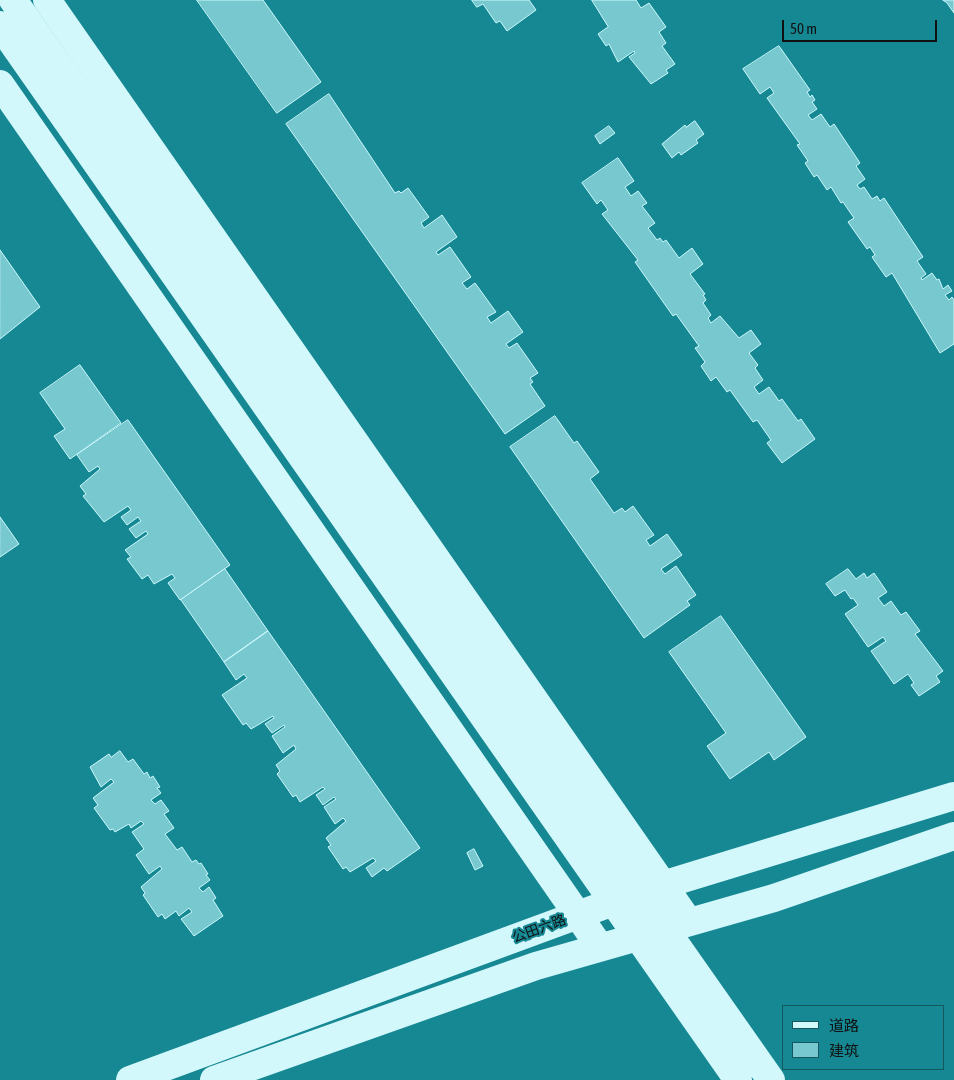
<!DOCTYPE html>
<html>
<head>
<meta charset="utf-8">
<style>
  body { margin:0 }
  #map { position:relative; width:954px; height:1080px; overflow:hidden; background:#168893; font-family:"Asap Condensed","Noto Sans SC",sans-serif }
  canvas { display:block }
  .legend { position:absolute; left:782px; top:1005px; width:162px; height:65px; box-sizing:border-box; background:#168893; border:1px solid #14585f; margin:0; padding:6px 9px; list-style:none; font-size:15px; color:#111 }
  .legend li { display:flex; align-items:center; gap:10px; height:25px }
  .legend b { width:25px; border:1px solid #14585f }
  .scale { position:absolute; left:782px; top:20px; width:155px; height:22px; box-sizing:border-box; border:2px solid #111; border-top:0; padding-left:6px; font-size:15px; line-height:18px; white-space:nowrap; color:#111; -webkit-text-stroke:4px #168893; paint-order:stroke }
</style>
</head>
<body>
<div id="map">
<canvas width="954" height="1080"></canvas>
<ul class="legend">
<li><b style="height:6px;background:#d3f8fc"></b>道路</li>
<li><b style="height:14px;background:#77c8cf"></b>建筑</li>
</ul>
<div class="scale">50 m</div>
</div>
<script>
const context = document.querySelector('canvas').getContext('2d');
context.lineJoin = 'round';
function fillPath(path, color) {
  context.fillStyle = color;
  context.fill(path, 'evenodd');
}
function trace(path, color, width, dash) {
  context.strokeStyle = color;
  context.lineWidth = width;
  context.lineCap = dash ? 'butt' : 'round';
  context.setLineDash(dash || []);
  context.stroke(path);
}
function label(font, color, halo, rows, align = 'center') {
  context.font = font + ' "Asap Condensed","Noto Sans SC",sans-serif';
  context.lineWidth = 4;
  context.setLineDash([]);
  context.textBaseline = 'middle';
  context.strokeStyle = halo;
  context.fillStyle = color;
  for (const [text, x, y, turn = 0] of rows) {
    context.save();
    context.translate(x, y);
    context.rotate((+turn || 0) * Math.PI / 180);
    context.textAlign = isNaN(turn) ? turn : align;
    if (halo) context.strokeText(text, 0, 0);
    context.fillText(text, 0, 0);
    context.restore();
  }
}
const building = new Path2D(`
  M197 0H263L321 82 277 113Z
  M472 0H529L536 10 507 31 500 21 496 23 483 4 477 7Z
  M592 0H636L641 8 649 3 666 27 659 32 666 43 662 46 675 64 666 70 668 73 651 84 629 57 635 53 634 51 618 62 609 44 606 46 598 34 608 27Z
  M943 0H954V13L947 3Z
  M779 46 810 90 807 92 810 97 812 95 815 100 812 102 817 109 808 115 812 120 821 114 830 127 834 124 860 163 856 166 865 179 857 185 860 189 864 187 872 199 877 196 880 201 884 198 923 257 917 261 926 274 921 278 922 280 932 273 937 280 939 279 943 289 948 285 952 291 945 295 949 300 952 297 954 300V344L940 353 892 273 886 277 872 257 875 255 870 247 867 249 848 222 854 218 843 202 841 203 831 187 827 190 817 175 814 177 805 163 808 161 797 145 800 144 767 98 774 93 770 87 760 94 743 69Z
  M329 94 395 193 399 191 401 193 408 188 429 217 421 223 424 228 442 215 457 237 436 252 438 255 450 247 471 277 462 283 467 289 475 283 496 312 487 317 491 323 508 311 523 332 506 344 509 348 517 343 538 373 530 378 533 382 530 384 545 406 505 434 286 124Z
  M695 121 704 134 696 140 698 143 681 155 679 152 672 158 662 144 685 125 686 127Z
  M609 126 615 133 600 144 595 136Z
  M618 158 634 181 625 187 631 196 638 191 647 203 642 206 655 223 648 228 657 240 660 238 663 242 666 240 679 258 692 248 703 264 690 274 705 294 703 295 706 300 703 303 711 315 708 318 711 323 720 316 739 338 751 330 761 344 749 353 758 365 755 368 763 380 754 387 759 394 769 387 779 401 782 399 798 421 801 419 815 439 782 463 767 443 771 440 757 420 753 422 730 390 727 392 716 377 711 381 701 366 705 362 695 348 699 346 676 314 673 316 635 262 638 260 602 214 608 210 601 200 597 204 582 183Z
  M0 250 40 307 0 339Z
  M80 365 121 423 70 459 54 436 65 429 40 393Z
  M555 416 574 443 577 441 599 472 590 479 614 513 622 508 625 512 633 506 654 535 646 540 650 546 667 534 682 555 661 569 665 574 676 566 696 595 687 601 690 605 644 638 510 447Z
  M128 420 230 565 180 600 168 583 175 578 172 574 154 584 148 575 142 579 127 559 131 557 125 550 148 534 146 531 136 538 129 529 141 521 138 517 127 525 121 517 131 510 128 506 104 522 83 496 86 494 80 486 100 469 98 466 89 472 77 455Z
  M0 517 19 544 0 557Z
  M225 569 268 631 224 662 181 600Z
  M848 569 856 579 864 573 867 578 874 573 887 592 878 598 884 606 891 601 901 615 906 612 920 631 915 634 943 671 936 676 940 682 919 696 911 685 914 683 908 674 894 684 871 651 886 641 883 637 868 647 845 614 858 605 853 598 851 599 845 590 835 596 826 584Z
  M721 616 806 737 774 760 769 752 730 779 707 746 726 733 669 652Z
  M268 631 420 848 387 871 384 868 372 877 366 868 376 861 373 858 350 872 346 867 343 869 328 847 331 845 326 838 346 821 343 818 335 824 324 807 336 799 334 797 323 805 316 795 325 789 323 787 300 802 296 795 293 797 277 774 280 771 276 765 296 749 294 745 283 753 272 736 285 727 284 725 272 733 265 724 274 718 273 716 251 729 246 723 243 725 222 695 247 678 244 674 236 680 224 662Z
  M120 751 128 762 133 759 144 774 147 772 150 778 153 776 160 787 157 788 161 793 151 800 155 804 161 800 169 811 164 814 174 828 165 834 177 850 182 847 192 862 196 860 199 864 201 863 208 874 206 875 210 880 199 888 203 892 209 887 216 898 213 900 223 916 194 936 181 919 192 912 189 908 179 916 176 911 165 919 162 914 158 917 143 895 145 893 141 887 162 869 160 866 149 874 136 855 144 849 132 832 144 824 141 821 131 828 129 824 115 832 113 829 110 830 94 808 98 805 93 798 114 782 111 779 101 787 90 767 109 754 111 757Z
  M474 849 483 866 475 870 467 853Z`);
fillPath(building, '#77c8cf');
trace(building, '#ccf8fc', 1);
trace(new Path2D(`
  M47 0 689 922
  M0 84 600 947
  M130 1080 643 891 954 796
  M214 1080 536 966 774 898 954 836`), '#d3f8fc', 28);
trace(new Path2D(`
  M13 0 771 1080
  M0 25 738 1080`), '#d3f8fc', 28);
label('14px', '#111', '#168893', [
  ["公田六路",539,929,-20]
]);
</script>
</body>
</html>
